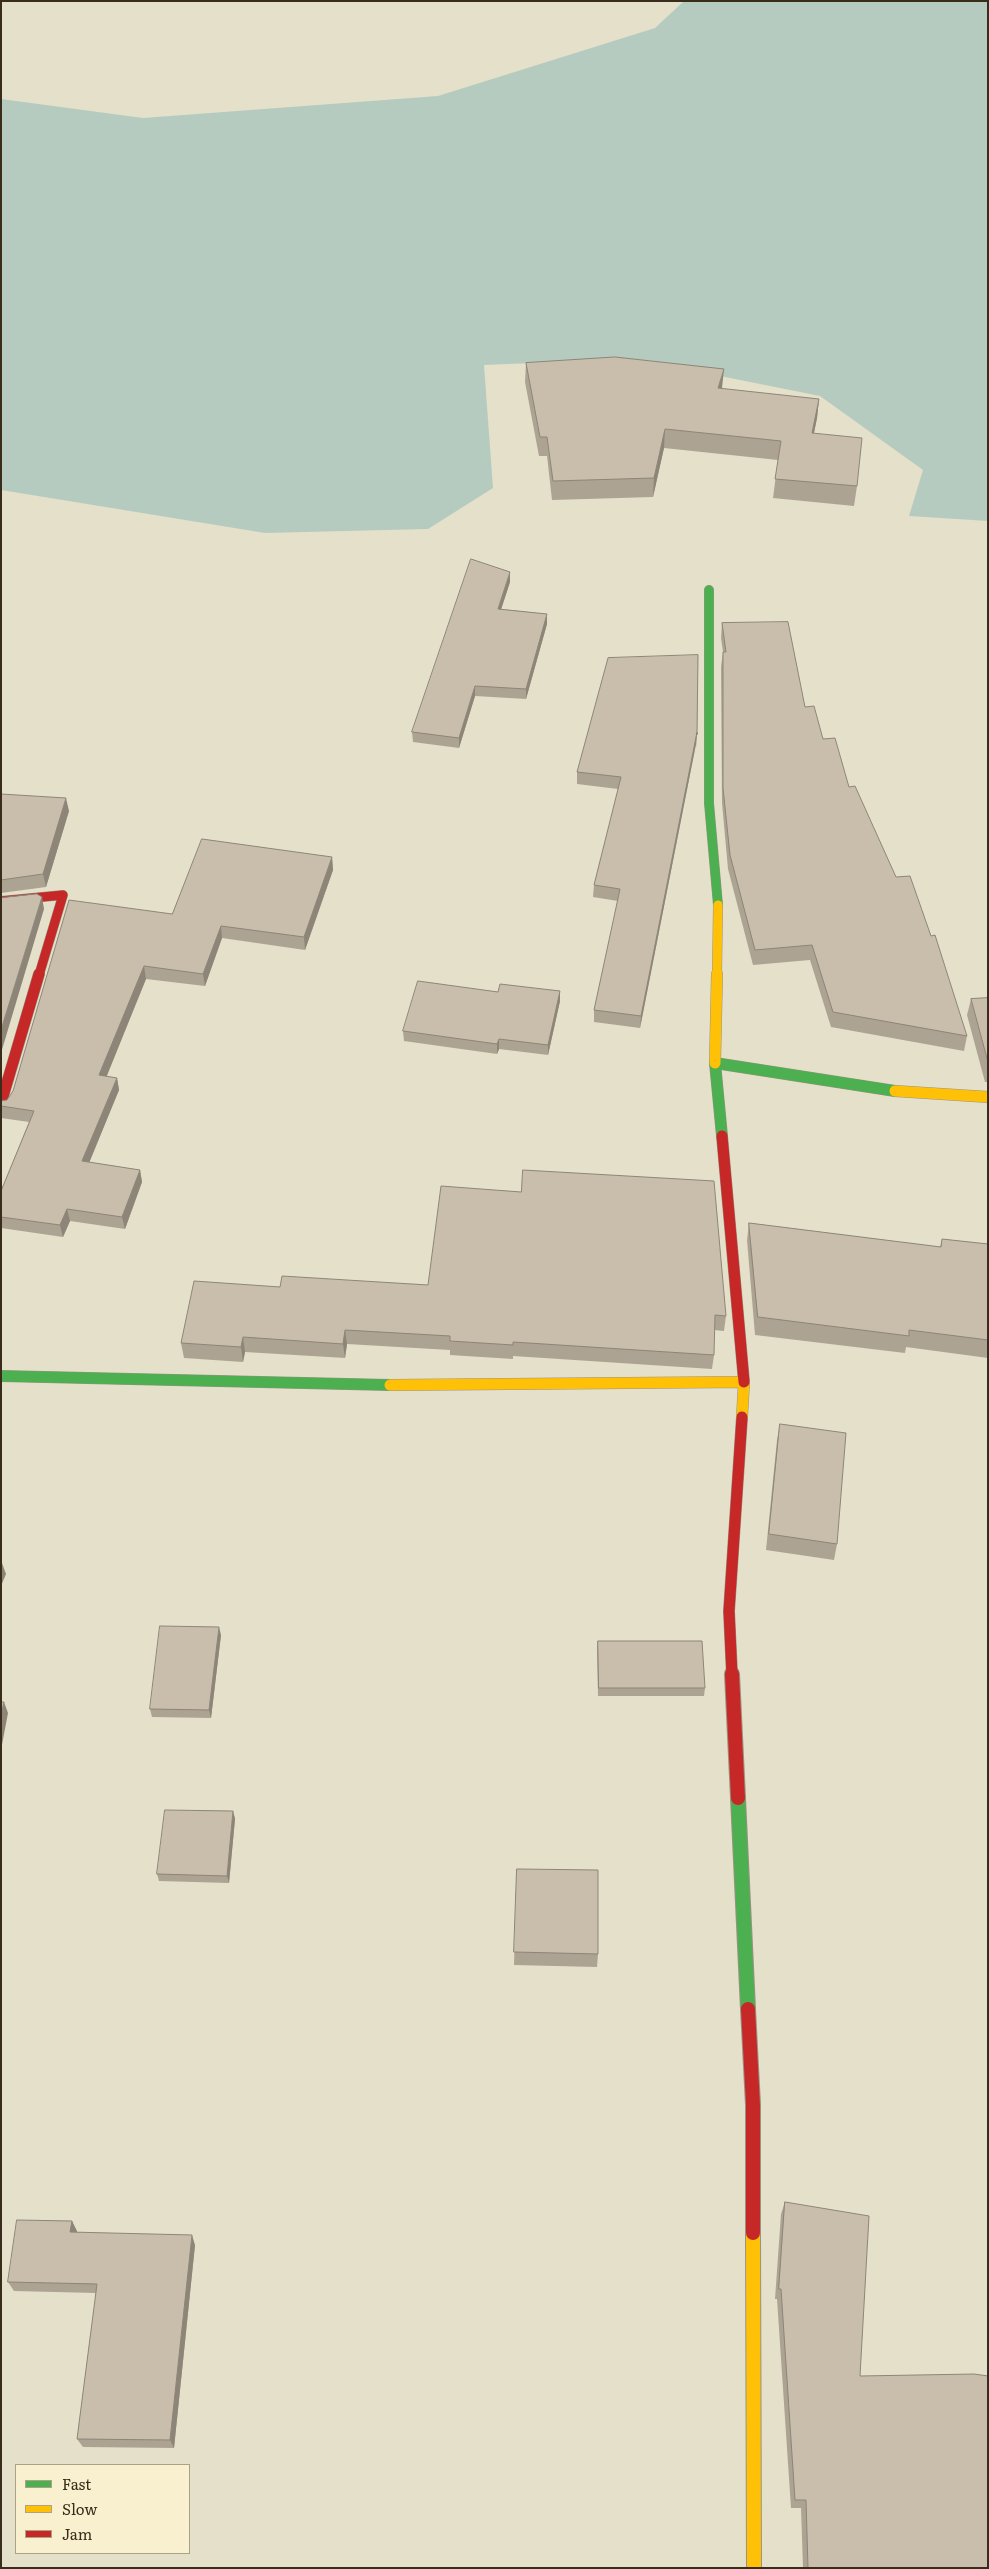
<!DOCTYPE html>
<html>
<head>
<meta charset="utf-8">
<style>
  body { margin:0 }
  #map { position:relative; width:989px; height:2569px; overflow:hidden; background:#e5e0ca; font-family:Literata,serif }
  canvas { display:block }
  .frame { position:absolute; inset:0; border:2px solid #392c1b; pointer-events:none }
  .legend { position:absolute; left:15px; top:2464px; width:175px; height:90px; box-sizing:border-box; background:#f8f0ce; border:1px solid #aca286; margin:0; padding:6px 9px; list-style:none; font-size:15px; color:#392c1b }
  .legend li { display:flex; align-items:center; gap:10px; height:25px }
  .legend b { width:25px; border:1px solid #aca286 }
</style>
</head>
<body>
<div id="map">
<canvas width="989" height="2569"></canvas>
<div class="frame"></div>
<ul class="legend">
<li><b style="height:6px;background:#4caf50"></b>Fast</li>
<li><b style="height:6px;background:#ffc107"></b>Slow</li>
<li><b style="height:6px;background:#c62828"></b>Jam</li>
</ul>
</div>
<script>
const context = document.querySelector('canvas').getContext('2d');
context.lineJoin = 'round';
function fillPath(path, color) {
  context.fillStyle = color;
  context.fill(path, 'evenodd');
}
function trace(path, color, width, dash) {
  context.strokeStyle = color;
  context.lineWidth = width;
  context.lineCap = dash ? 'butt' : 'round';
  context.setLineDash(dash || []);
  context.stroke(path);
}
fillPath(new Path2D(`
  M684 1H988V521L909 516 923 470 820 396 635 359 484 365 493 488 428 529 265 533 1 490V99L143 118 438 96 655 28Z`), '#b6cbc0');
const fastFar2 = new Path2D(`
  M709 590V803L718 905`);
const fastFar1 = new Path2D(`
  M722 1136 715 1063 895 1091
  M1 1376 390 1385`);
const fast = new Path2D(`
  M738 1798 748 2009`);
const slowFar2 = new Path2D(`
  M717 975 718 905`);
const slowFar1 = new Path2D(`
  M715 1063 717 974
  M895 1091 988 1097
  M390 1385 744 1382 742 1417`);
const slow = new Path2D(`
  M753 2233 754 2568`);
const jamFar2 = new Path2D(`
  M1 901 63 895 39 975`);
const jamFar1 = new Path2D(`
  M1 1103 39 974
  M722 1136 744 1382
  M732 1675 729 1611 742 1417`);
const jam = new Path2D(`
  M732 1674 738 1798
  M748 2009 753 2105V2233`);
trace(fastFar2, '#999384', 10);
trace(fastFar1, '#999384', 12);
trace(fast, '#999384', 16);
trace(slowFar2, '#999384', 10);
trace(slowFar1, '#999384', 12);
trace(slow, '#999384', 16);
trace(jamFar2, '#999384', 10);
trace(jamFar1, '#999384', 12);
trace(jam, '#999384', 16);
trace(fastFar2, '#4caf50', 9);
trace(fastFar1, '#4caf50', 11);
trace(fast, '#4caf50', 14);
trace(slowFar2, '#ffc107', 9);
trace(slowFar1, '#ffc107', 11);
trace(slow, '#ffc107', 14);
trace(jamFar2, '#c62828', 9);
trace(jamFar1, '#c62828', 11);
trace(jam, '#c62828', 14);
fillPath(new Path2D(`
  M526 363 722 389 819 399 817 418 814 433 857 486 854 506 773 498 778 460 664 448 653 497 552 500 547 456H539L525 382Z
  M510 582 501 609 547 614V624L526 699 475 696 459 748 413 742 412 732Z
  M722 623 805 707 823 739 849 787 967 1036 964 1051 831 1027 810 960 753 965 728 869 722 803 721 667 723 652 721 638Z
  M698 655 697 735 696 748V744L640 1028 594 1022V1010L618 901 593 897 594 885 618 789 577 784V772Z
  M1 794 69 811 46 887 1 893Z
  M332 857 333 870 305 950 222 938 205 986 146 979 106 1076 117 1078 119 1090 89 1162 140 1170 142 1182 125 1229 70 1221 63 1237 1 1228V1191L29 1122 1 1118V1101L7 1100 172 914Z
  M560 991V1001L548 1055 499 1049 497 1054 404 1041 403 1031 498 992Z
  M988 998V1082H985L967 1015 971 999Z
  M521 1192 726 1316 724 1331 714 1330V1355L712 1369 513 1356V1359L450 1355V1350L347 1344 345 1358 245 1352 243 1362 184 1358 181 1343 280 1287 428 1285Z
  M749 1223 940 1247 942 1239 988 1244V1358L906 1347 905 1353 755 1335 747 1240Z
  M780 1424 837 1544 834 1560 766 1550 777 1440Z
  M221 1635 211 1718 152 1717 150 1709Z
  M598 1641 705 1688 704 1696H598L597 1649Z
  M233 1811 235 1819 229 1883 159 1881 157 1874Z
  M517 1869 598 1954 597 1967 514 1965Z
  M785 2202 860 2376 988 2568H803L801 2508H791L777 2299H775L781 2214Z
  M72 2221 77 2232 195 2245 174 2448 83 2447 77 2439 96 2293 14 2291 8 2282Z`), '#ada393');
fillPath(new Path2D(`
  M724 369 722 388 717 407 718 388Z
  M819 399 817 418 810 452 812 433Z
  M665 429 664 448 653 497 654 478Z
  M510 572V582L498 619V609Z
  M547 614V624L526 699V689Z
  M475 686V696L459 748V738Z
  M697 732 696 744 640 1028 641 1016Z
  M66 798 69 811 46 887 43 874Z
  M332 857 333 870 305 950 304 937Z
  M42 897 44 909 1 1053V1030Z
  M221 926 222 938 205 986 203 974Z
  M144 966 146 979 102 1088 99 1075Z
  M560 991V1001L548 1055V1045Z
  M499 1039V1049L497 1054V1044Z
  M117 1078 119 1090 85 1173 82 1161Z
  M140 1170 142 1182 125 1229 122 1217Z
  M67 1209 70 1221 63 1237 60 1225Z
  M345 1330 347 1344 345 1358 343 1344Z
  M243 1337 245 1352 243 1362 241 1347Z
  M2 1563 6 1574 1 1586V1565Z
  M219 1627 221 1635 211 1718 209 1710Z
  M4 1702 8 1713 1 1750V1715Z
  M233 1811 235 1819 229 1883 227 1876Z
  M72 2221 77 2231 75 2242 70 2232Z
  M192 2235 195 2245 174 2448 170 2440Z`), '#8d8578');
const building = new Path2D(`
  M615 357 724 369 718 388 819 399 812 433 862 438 857 486 775 479 781 441 665 429 654 478 553 481 547 437H540L526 363Z
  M471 559 510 572 498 609 547 614 526 689 475 686 459 738 412 732Z
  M788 622 805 707 814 706 823 739 835 738 849 787 855 786 896 877 910 876 931 936 935 935 967 1036 833 1012 812 945 755 950 730 855 723 788V652H726L722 623Z
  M698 655 697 735V732L641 1016 594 1010 620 889 594 885 621 777 577 772 608 658Z
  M1 794 66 798 43 874 1 880Z
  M202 839 332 857 304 937 221 926 203 974 144 966 99 1075 117 1078 82 1161 140 1170 122 1217 67 1209 60 1225 1 1217V1191L34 1111 1 1106V1101L7 1100 13 1091 69 900 172 914Z
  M37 894 42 897 1 1030V898Z
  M418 981 498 992 500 984 560 991 548 1045 499 1039 497 1044 403 1031Z
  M988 998V1062L971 999Z
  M523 1170 714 1181 726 1316 715 1315 714 1355 513 1342V1345L450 1341V1336L345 1330 343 1344 243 1337 241 1347 181 1343 194 1281 280 1287 282 1276 428 1285 441 1186 521 1192Z
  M749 1223 941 1247 942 1239 988 1244V1340L909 1330V1336L758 1317Z
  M780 1424 846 1433 837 1544 769 1534Z
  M160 1626 219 1627 209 1710 150 1709Z
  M598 1641H702L705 1688H599Z
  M1 1702H4L1 1715Z
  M165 1810 233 1811 227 1876 157 1874Z
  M517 1869 598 1870V1954L514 1952Z
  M785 2202 869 2216 860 2376 974 2374 988 2376V2568H808L806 2500H795L781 2289H779Z
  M17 2220 72 2221 70 2232 192 2235 170 2440 77 2439 97 2284 8 2282Z`);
fillPath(building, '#c9beab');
trace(building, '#8d8578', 1);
</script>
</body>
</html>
